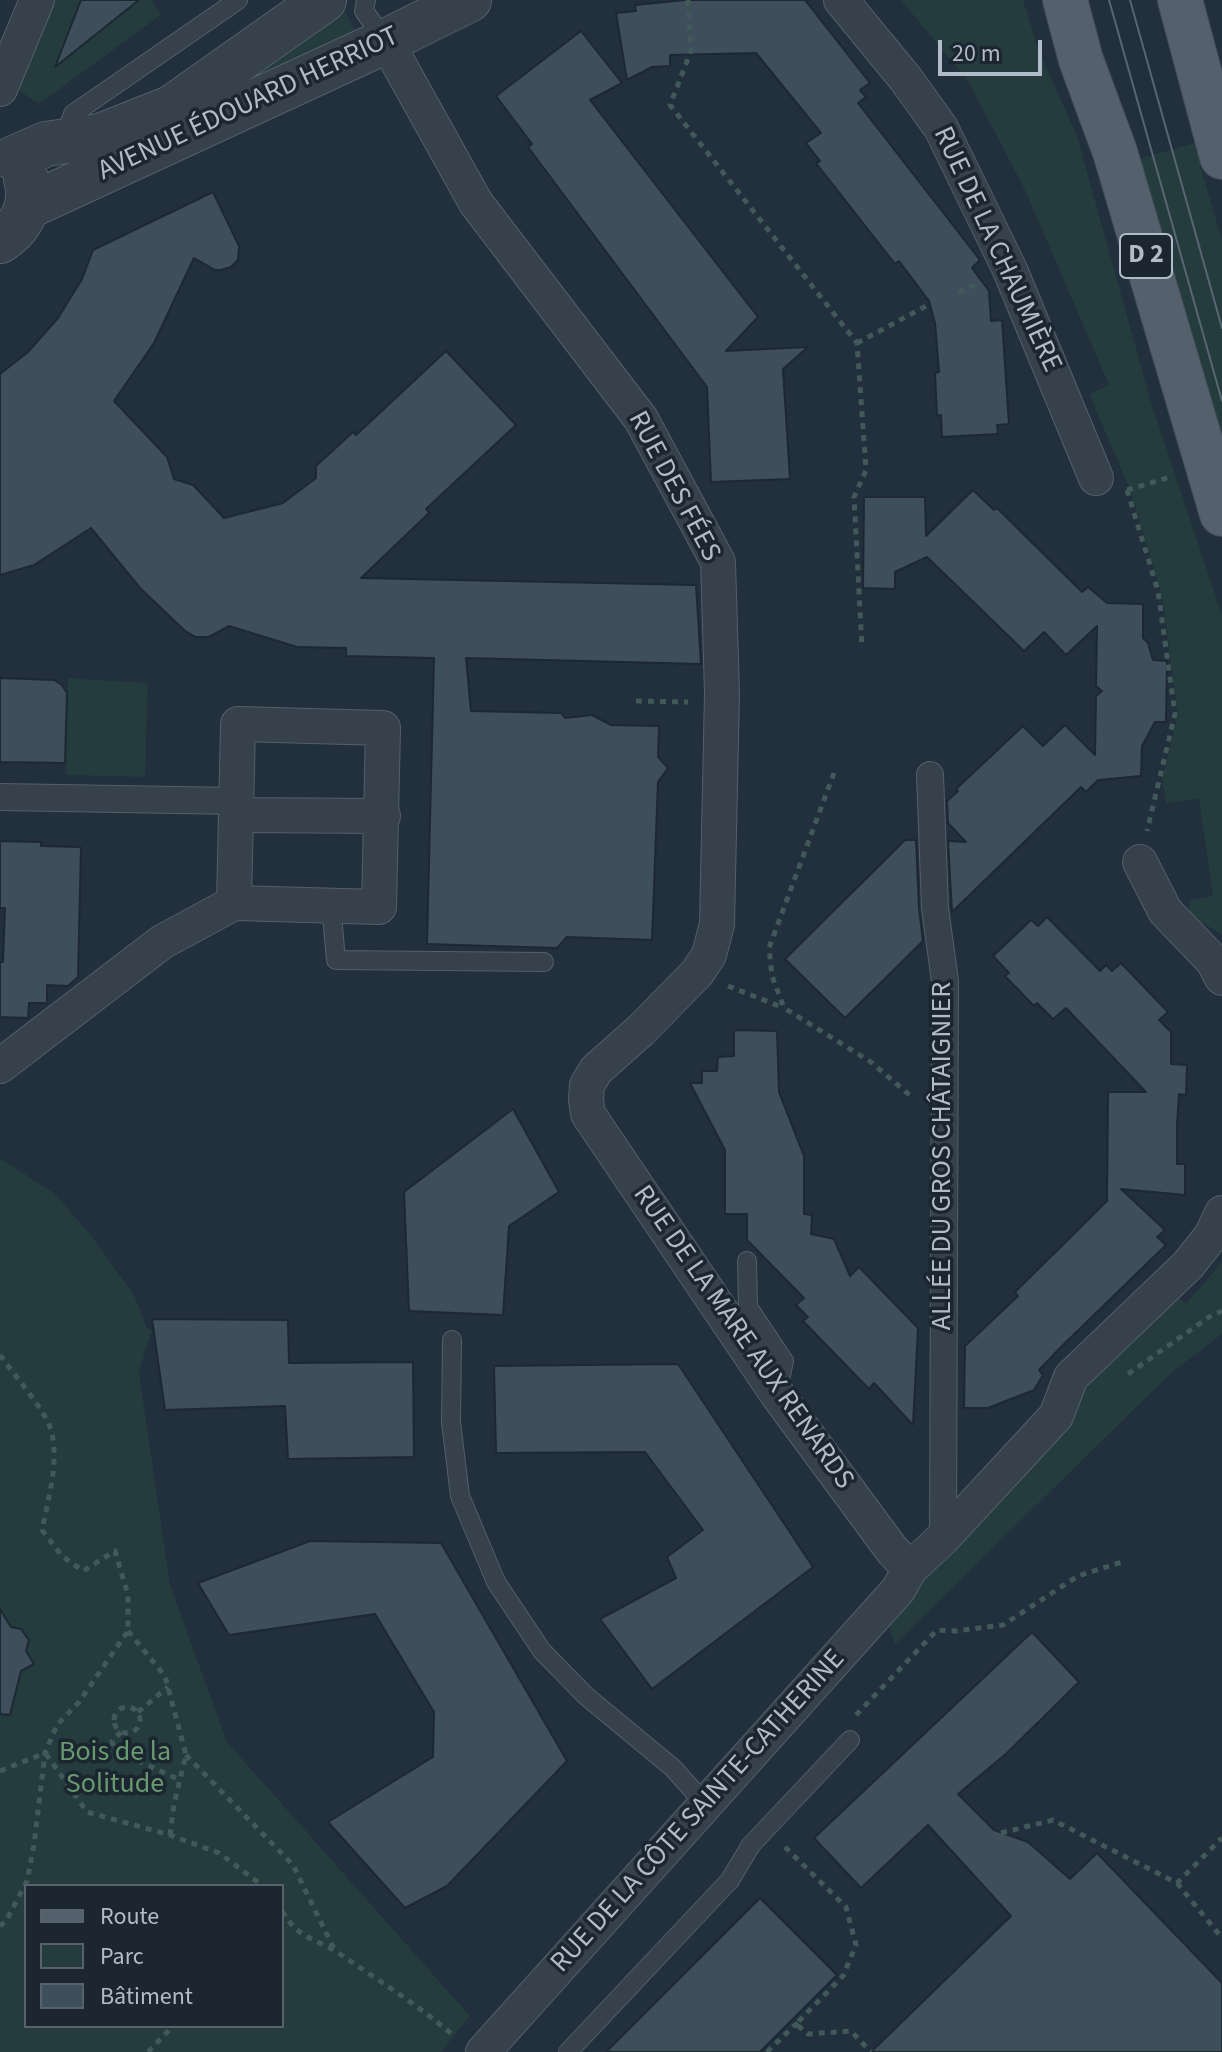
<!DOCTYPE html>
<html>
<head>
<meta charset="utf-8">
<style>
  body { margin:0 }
  #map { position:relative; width:1222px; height:2052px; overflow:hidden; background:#222f3c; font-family:"Source Sans 3",sans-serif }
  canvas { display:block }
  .legend { position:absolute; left:24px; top:1884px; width:260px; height:144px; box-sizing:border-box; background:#1b2631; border:2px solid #57626d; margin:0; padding:10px 14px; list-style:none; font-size:24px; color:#b2bcc8 }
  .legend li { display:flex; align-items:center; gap:16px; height:40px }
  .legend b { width:40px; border:2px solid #57626d }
  .scale { position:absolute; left:938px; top:40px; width:104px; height:36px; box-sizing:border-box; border:4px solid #b2bcc8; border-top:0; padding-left:10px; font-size:24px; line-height:28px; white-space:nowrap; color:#b2bcc8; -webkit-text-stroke:6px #1b2631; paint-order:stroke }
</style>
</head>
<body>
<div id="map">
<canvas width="1222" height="2052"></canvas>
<ul class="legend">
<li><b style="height:10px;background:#54606c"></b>Route</li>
<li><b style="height:22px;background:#243c3d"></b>Parc</li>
<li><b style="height:22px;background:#3e4e5b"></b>Bâtiment</li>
</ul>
<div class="scale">20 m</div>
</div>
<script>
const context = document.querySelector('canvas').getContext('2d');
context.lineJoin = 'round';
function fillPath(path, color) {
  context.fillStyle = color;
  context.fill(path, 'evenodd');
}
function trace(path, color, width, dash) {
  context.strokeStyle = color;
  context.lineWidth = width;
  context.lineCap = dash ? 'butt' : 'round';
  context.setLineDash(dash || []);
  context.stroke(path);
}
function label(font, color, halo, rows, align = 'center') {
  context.font = font + ' "Source Sans 3",sans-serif';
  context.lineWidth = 7;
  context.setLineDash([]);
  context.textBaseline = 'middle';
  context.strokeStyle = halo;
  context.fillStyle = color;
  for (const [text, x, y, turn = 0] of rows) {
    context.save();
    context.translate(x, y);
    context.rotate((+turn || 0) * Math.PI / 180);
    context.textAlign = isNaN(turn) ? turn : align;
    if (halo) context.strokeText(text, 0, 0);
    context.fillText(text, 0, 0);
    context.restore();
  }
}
fillPath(new Path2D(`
  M53 0H81L67 37 79 47 139 0H151L161 15 39 104 17 89Z
  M901 0H1023L1039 51 1077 136 1151 402 1222 615V935L1190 915 1189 900 1213 896 1199 799 1166 803 1162 780 1178 715 1162 595 1131 492 1089 394 1109 385 1024 188 968 81Z
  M344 9 358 37 223 94Z
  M1198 142 1200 165 1222 240V472L1125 163Z
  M68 678 148 683 145 777 66 775Z
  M0 1158 54 1193 90 1234 134 1295 147 1328 152 1330 139 1372 170 1585 227 1742 470 2016 441 2052H0ZM26 1886H282V2026H26Z
  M1222 1262V1334L1170 1374 895 1644 888 1624 917 1582 1080 1391 1178 1297 1186 1304Z`), '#243c3d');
const building = new Path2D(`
  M81 0H139L55 67Z
  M685 0H805L870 83 860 90 866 97 858 103 980 260 972 268 989 291 991 321 1002 320 1009 424 997 425 998 434 942 437 941 415 937 416 935 373 939 372 935 323 929 301 899 261 895 264 816 163 820 161 806 143 821 133 756 53 670 55V66L652 67 627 80 616 13 636 11 635 5Z
  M581 31 622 83 590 100 758 317 726 351 808 347 783 369 790 479 711 482 707 387 528 147 532 144 496 96Z
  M213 192 239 246 238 260 231 267 221 270H215L194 258 154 343 114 401 167 457 174 479 193 485 224 518 283 503 316 478V466L353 432 356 435 446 351 516 425 426 509 429 513 361 578 696 585 701 664 466 658 471 711 561 713 565 718 592 715 611 725 659 726 658 757 668 768 658 782 652 940 567 937 557 948 427 944 434 658 346 656V648L297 647 229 626 209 637H195L184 630 140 588 91 528 34 565 0 575V374L28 352 58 318 82 279 93 250Z
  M973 490 994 510 997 508 1082 592 1088 587 1107 603 1143 604V638L1148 643 1153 660 1167 661 1166 722H1155L1142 746 1141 776 1098 780 1086 792 1081 787 952 912 948 841 966 842 948 823 947 801 958 791 956 789 1023 726 1043 746 1065 725 1095 755 1096 696 1102 691 1096 686 1097 626 1066 655 1044 632 1024 651 927 557 895 572V589L863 588 864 497H925L926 536Z
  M0 678 54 680 62 685 67 693 65 763 0 762Z
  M905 840H916L919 909 923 941 845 1018 785 959Z
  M0 841 41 842V846L81 847 78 977 68 986 47 985V1003H29L28 1018 0 1017V962H3L5 908H0Z
  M1047 917 1100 971 1106 965 1112 971 1121 963 1168 1012 1159 1020 1171 1032V1064L1187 1065 1186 1095 1179 1094 1177 1125V1164H1185V1195L1121 1189 1165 1230 1157 1237 1166 1245 1060 1348 1039 1370 1043 1375 1034 1390 988 1408H964L965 1346 1018 1296 1015 1292 1107 1201 1108 1092H1146L1066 1008 1053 1019 1037 1003 1034 1006 1005 976 1009 973 993 956 1031 920 1038 926Z
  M734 1030 777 1031 779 1092 804 1156V1214L812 1215 811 1234 834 1239 850 1276 859 1267 918 1328 913 1425 874 1383 869 1389 803 1321 808 1317 796 1305 804 1298 747 1240V1214H725V1150L690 1083H702V1071H717L718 1057 734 1056Z
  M513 1109 559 1192 509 1226 503 1315 409 1311 404 1192Z
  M152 1319 288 1320 289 1363 413 1362 414 1457 288 1459 285 1406 165 1410Z
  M678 1364 813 1567 652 1689 600 1619 676 1578 667 1557 703 1530 645 1452 496 1453 494 1366Z
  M310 1541 441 1543 567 1761 447 1886 405 1908 328 1822 433 1757 434 1712 375 1614 229 1635 198 1583Z
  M0 1609 11 1627 21 1629 29 1640 26 1651 34 1664 21 1671 10 1715 0 1714Z
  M1032 1632 1079 1682 1007 1753 958 1794 994 1830 1028 1842 1070 1879 1097 1853 1222 1983V2052H871L1011 1916 928 1825 861 1888 814 1838Z
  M760 1898 837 1975 760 2052H606Z`);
fillPath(building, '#3e4e5b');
trace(building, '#1d2833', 2);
const service = new Path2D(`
  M366 0 364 11 386 41
  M64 141 73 114 238 0
  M331 905 336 960 544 962
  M747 1261 748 1307 784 1361 777 1394
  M452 1340 451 1422 460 1496 496 1582 542 1651 586 1696 673 1768 705 1804
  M568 2052 730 1880 751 1845 850 1740`);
const pedestrian = new Path2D(`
  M930 775 935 908 945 981 943 1538
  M0 797 236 801`);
const minor = new Path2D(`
  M841 0 905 78 941 128 1010 270 1096 478
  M386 41 476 203 641 419 718 562 722 693 717 924 709 955 697 973 641 1030 596 1070 587 1085 586 1100 588 1114 777 1394 892 1550 910 1569
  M0 89 37 0
  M238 724 383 728 379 907 234 903Z
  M237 815 383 816
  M1140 862 1165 911 1213 961 1222 978
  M0 1066 162 942 234 903
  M483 2052 898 1590 910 1569 943 1538 1056 1416 1071 1377 1188 1265 1211 1236 1222 1213`);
const tertiary = new Path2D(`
  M14 158 46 144 100 136 171 108 324 0
  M27 207 386 41 469 0
  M0 241C22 227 33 205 26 179`);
const primary = new Path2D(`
  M1065 0 1081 60 1115 152 1222 514
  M1180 0 1222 157`);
trace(service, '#545f6a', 20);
trace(pedestrian, '#545f6a', 28);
trace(minor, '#545f6a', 36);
trace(tertiary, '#545f6a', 46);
trace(primary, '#3f4a55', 46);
trace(new Path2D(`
  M688 0 691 51 670 105 857 343 866 470 854 497 862 648
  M958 292 979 283
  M857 343 930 304
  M1127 490 1158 591 1175 714 1147 831
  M1127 490 1170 477
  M636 701 688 702
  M834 773 769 948 772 976 784 1008 871 1062 913 1098
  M728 986 784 1008
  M0 1355C15 1376 34 1397 47 1420 63 1452 48 1498 42 1530L62 1556 83 1571 115 1551 128 1595V1631L79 1702 57 1725 45 1753 34 1845 27 1881 6 1921 0 1926
  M1128 1374 1209 1317 1222 1311
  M128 1631 165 1676 186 1755 174 1804 170 1835
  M114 1720a13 13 0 1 1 26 0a13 13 0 1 1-26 0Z
  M138 1712 168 1687
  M856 1715 937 1630 956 1631 1003 1625 1078 1576 1125 1561
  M121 1732 112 1741 114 1750 180 1780
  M46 1754 87 1812 170 1835 219 1853 263 1886
  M186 1755 293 1865 335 1951
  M0 1771 45 1753
  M1001 1833 1053 1820 1177 1883 1222 1838
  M785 1847 846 1907 856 1945 843 1976 796 2024 808 2034 851 2031 871 2052
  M1177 1883 1222 1938
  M282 1911C299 1940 314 1937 340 1954 379 1981 420 2006 455 2037
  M148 2052 173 2026
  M767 2052 796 2024 792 2020`), '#42595a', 5, [6, 6]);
trace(service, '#36414c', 18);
trace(pedestrian, '#36414c', 26);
trace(minor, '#36414c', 34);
trace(tertiary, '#36414c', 44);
trace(primary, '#54606c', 44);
trace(new Path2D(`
  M1109 0 1222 401
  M1130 0 1222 328`), '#586674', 2);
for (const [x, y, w] of [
  [1146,256,52]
]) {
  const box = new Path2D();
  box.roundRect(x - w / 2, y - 22, w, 44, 6);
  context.fillStyle = '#1b2631';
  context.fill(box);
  trace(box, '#b2bcc8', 2);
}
label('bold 26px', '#b2bcc8', null, [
  ["D 2",1146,256]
]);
label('28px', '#b2bcc8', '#1b2631', [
  ["AVENUE ÉDOUARD HERRIOT",249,105,-25],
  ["RUE DE LA CHAUMIÈRE",996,250,65],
  ["RUE DES FÉES",673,487,62],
  ["ALLÉE DU GROS CHÂTAIGNIER",944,1156,-90],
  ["RUE DE LA MARE AUX RENARDS",742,1338,55],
  ["RUE DE LA CÔTE SAINTE-CATHERINE",699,1812,-48]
]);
label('28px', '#68996f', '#1b2631', [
  ["Bois de la",115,1754],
  ["Solitude",115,1786]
]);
</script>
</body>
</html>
